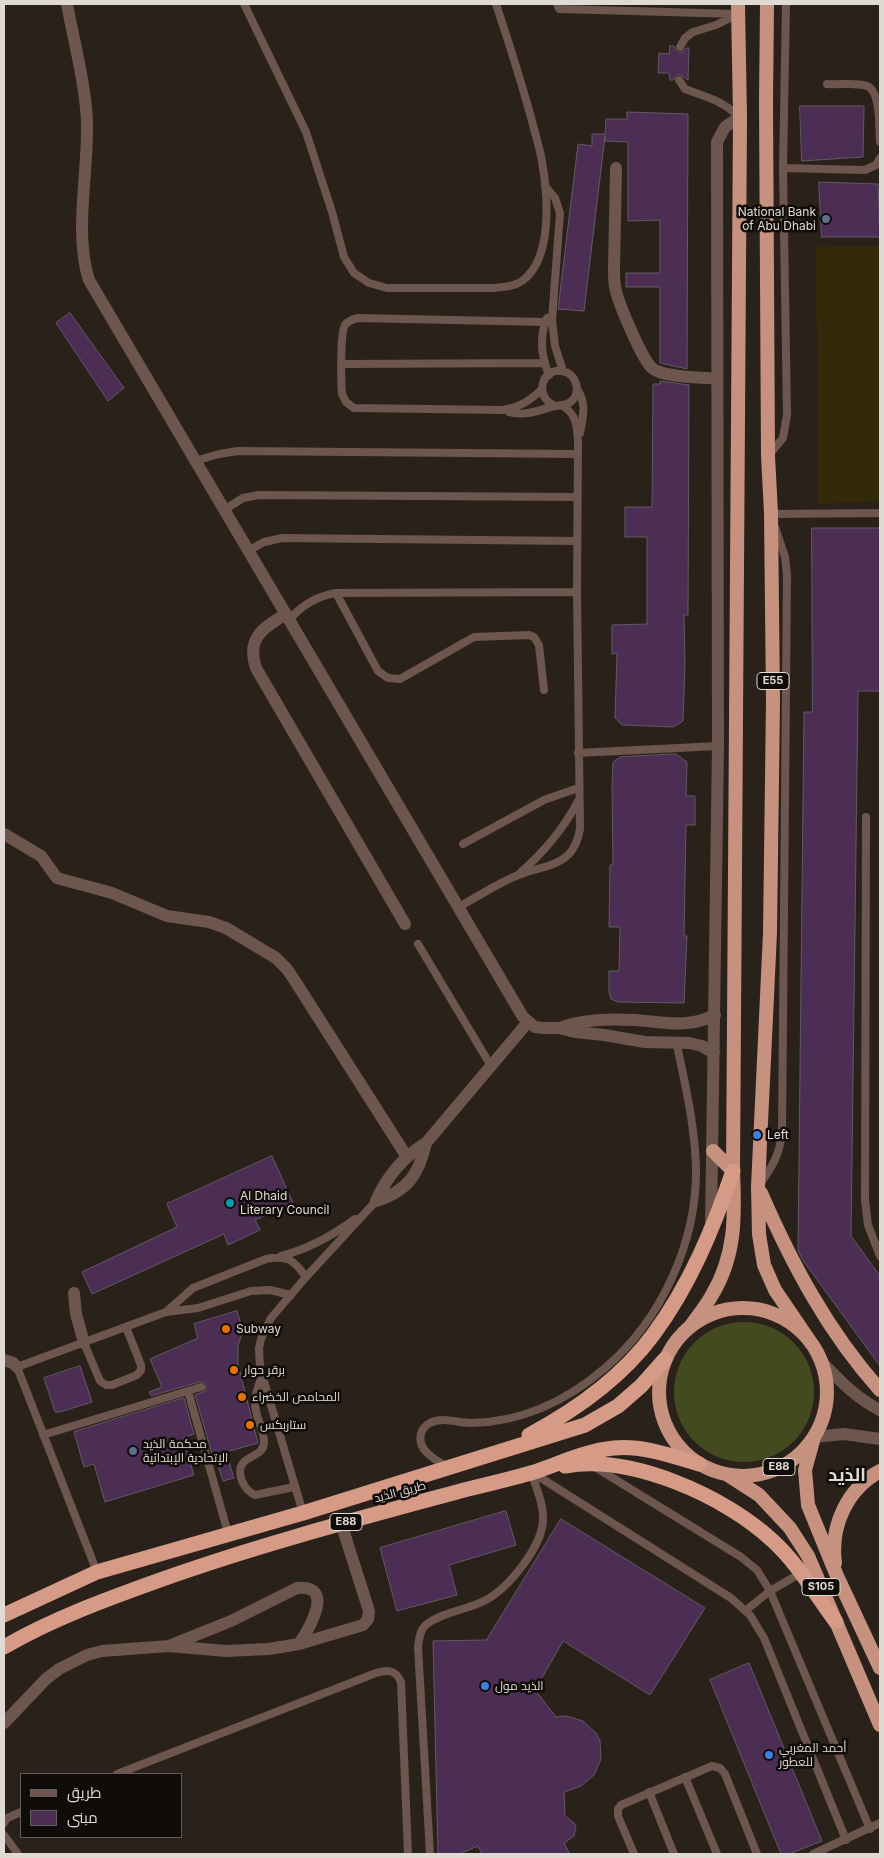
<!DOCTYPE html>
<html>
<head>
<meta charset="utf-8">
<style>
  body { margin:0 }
  #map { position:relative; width:884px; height:1858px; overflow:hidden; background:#2a211b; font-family:Inter,Cairo,sans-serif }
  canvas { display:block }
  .frame { position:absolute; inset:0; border:5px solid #e0dad5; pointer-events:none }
  .legend { position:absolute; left:20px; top:1773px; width:162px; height:65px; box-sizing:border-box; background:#100c09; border:1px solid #635e5b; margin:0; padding:6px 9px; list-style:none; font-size:15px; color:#e0dad5 }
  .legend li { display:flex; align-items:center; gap:10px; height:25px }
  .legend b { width:25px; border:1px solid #635e5b }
</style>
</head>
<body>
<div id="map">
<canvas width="884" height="1858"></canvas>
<div class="frame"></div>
<ul class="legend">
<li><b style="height:6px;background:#6d564d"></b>طريق</li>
<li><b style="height:14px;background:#4c2e55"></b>مبنى</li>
</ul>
</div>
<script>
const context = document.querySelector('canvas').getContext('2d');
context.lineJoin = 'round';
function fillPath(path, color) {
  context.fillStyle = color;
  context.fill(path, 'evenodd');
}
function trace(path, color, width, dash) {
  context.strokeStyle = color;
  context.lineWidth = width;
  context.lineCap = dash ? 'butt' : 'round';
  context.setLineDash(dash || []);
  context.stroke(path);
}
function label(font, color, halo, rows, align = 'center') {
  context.font = font + ' Inter,Cairo,sans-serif';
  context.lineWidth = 5;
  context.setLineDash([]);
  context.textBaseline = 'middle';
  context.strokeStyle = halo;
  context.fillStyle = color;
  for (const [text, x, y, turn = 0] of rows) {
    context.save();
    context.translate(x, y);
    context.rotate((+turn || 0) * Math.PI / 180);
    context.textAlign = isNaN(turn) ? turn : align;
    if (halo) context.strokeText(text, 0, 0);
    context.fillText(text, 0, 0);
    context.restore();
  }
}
fillPath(new Path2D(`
  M674 1392a70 70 0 1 1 140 0a70 70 0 1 1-140 0Z`), '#444a1f');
fillPath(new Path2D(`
  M880 246V501L818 504 816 247Z`), '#322a09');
const building = new Path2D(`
  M670 46H674L675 50 680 53 683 52 686 48H689L688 80 679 74 676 76 673 80H670L669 73H658L659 53 669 54Z
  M800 106H864L863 157 802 161Z
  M627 112 688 114 687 369 660 363V287H626V273H660V220L628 221V142L605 141V136L584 311 558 309 578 144 592 146V134H605L606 119H627Z
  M819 182 878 184 880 237H822Z
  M70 313 124 388 108 401 56 323Z
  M660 381 689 385 688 615H684L685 663 683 721 673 727 622 725 615 718 617 653 612 654V625L647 624V537H625V507H652L653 384H660Z
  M812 528H880V691H858L851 1236 880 1276V1366L802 1259 798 1250 804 712H812Z
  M676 754 687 762 686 796H695V825H686L684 936H687L684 1003 618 1002 611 999 609 991V971H619L620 927H609L610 865H613L612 786 613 762 620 757Z
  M272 1156 293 1203 255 1220 260 1230 228 1245 224 1234 92 1294 82 1272 177 1227 167 1204Z
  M237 1311 243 1330 238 1346V1364L258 1443 226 1452 234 1478 223 1481 215 1456 213 1457 195 1395 205 1391 206 1385 203 1382H199L151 1396 149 1392 162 1387 150 1359 198 1338 194 1324Z
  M80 1366 92 1402 60 1412H55L44 1378Z
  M184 1398 194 1434 183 1438 194 1475 105 1502 94 1464 84 1467 74 1432Z
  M506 1511 516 1545 449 1565 457 1595 397 1611 380 1548Z
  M561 1519 705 1608 650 1695 563 1641 535 1690 556 1717 566 1716 583 1721 596 1733 600 1741 601 1759 594 1775 581 1786 564 1792 565 1816 574 1823 576 1827 574 1836 564 1843 570 1854H482L478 1846 459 1854H438L433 1641 486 1640Z
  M749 1663 822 1841 789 1854H781L710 1680Z`);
fillPath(building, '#4c2e55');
trace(building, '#615a63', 1);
trace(new Path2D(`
  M244 4 306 132 332 212 344 257 354 273 369 283 387 288H493C503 287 513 287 522 281 553 259 548 195 542 162 540 148 535 134 532 121 521 81 509 43 496 4
  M557 4 559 9 738 14
  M680 47 685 38 693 32 716 25 736 15
  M679 80 685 89C706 97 722 100 739 117
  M827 84C839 85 856 82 867 86 881 91 879 129 880 142
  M783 168 865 170 876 165 880 158
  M545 186 555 198 560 213 552 320 555 346 563 371
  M547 318C539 337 541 356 549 375
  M342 364 544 363
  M542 389C529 402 519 407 502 410L354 408 346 402 342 394C341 382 340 333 345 325 348 321 353 319 358 318L545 322
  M577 389C587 404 583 416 580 433
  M509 412C526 416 538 411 554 406 559 405 564 406 569 403 582 395 578 374 562 371 542 368 533 396 555 406
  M769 455 783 438 787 415 783 168 786 4
  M195 461 219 454 238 451 578 454
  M224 510 243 498 259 495 577 497
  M771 514 880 513
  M248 551 264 542 282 538 577 541
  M336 593 378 671 388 678 400 679 474 637 529 635 534 637 539 645 544 690
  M289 620C302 605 316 596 336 593L577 592
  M578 753 718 746
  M866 817 865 1200 868 1225 880 1256
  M463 844 544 800 578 788
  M520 873C544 852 563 830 578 801
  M459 907C478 896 497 884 516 876 533 868 553 868 567 856 575 849 578 840 580 829L577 592 578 442C577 427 577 415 563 406
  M418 944 491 1066
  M759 1185C772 1168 780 1154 782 1132L787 575 785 557 775 527
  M281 1256C308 1249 332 1236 355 1219
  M166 1312 193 1288 266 1259C287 1255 293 1259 306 1277
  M84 1343 100 1381 106 1385H112L137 1375 141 1370V1365L126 1327
  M262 1376C258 1387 253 1400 256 1411 258 1421 264 1431 264 1442 264 1461 232 1453 242 1481 245 1488 248 1492 255 1495L294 1487
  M188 1391 228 1533
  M43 1435 201 1387
  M447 1467C435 1459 417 1451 421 1434 422 1429 426 1425 430 1423 442 1416 458 1423 471 1423 521 1422 567 1401 605 1368 661 1320 697 1243 696 1168 695 1126 685 1083 676 1041
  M595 1467 741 1557 757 1570 770 1591 870 1829
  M533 1473 731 1598 750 1615 764 1638 846 1840
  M303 1513 260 1368 259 1348 261 1339 271 1318 306 1277 376 1201
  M97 1572 17 1367 166 1312 198 1308 251 1291 270 1290 291 1295
  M745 1611 770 1591 801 1573
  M117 1774 376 1673C388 1669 396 1670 401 1682L408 1854
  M685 1777 717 1854
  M649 1792 674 1854
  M4 1823 7 1818 21 1812
  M4 1835 18 1854
  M430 1854 418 1647C419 1639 420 1629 427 1624 443 1612 466 1610 484 1601 508 1589 542 1547 543 1520 544 1504 536 1488 531 1472
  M634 1854 618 1816V1809L621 1805 712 1766 720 1768 725 1774 757 1854
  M813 1854 880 1823`), '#6d564d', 8);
trace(new Path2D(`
  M67 4C74 42 86 86 87 124 88 173 74 235 89 280L523 1017 535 1027 543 1028H559L575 1032 604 1035 645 1042 689 1043 702 1046 714 1053
  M616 168 614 271C614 276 614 281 615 286 617 301 642 359 652 368 663 378 702 377 717 379
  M286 614C263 628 246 638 256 668L405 924
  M4 834 41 856 57 878 112 893 167 916 209 922 226 928 276 958 287 969 295 981 407 1157
  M559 1028C583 1019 609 1019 635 1020 665 1022 686 1029 715 1015
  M376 1201C387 1176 403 1157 426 1143L528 1022
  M376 1201C408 1191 419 1174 426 1143
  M711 1225 718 746 717 142 725 127 740 117
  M74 1293 76 1314 84 1343
  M4 1360 13 1363 17 1367
  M171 1645 231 1621 297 1588C336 1584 309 1629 299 1644
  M4 1723 46 1679 59 1669 87 1655 102 1651 169 1646 226 1651 269 1649 299 1644 363 1625 368 1619 369 1611 341 1523`), '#6d564d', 12);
trace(new Path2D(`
  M821 1361C838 1379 857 1399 880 1410
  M813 1437 844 1434 880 1439`), '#6d564d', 12);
trace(new Path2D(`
  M767 4 766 102 768 456 771 513 773 701 770 933 758 1186 759 1234 764 1265 775 1290 811 1343
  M713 1151 733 1171
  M761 1193C792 1264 828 1332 880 1390
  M659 1392a84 84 0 1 1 168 0a84 84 0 1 1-168 0Z
  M690 1327C697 1317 706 1306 712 1295 736 1255 735 1216 733 1171L740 117 738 4
  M813 1441 805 1470 808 1505 837 1576 880 1668
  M728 1475 759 1495 790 1528 808 1556 880 1725
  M835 1563C830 1526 847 1489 880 1471`), '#c6917e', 14);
trace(new Path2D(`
  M529 1435C576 1410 621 1378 653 1335 690 1285 713 1229 733 1171
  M565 1466C631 1454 725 1496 773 1541 798 1564 816 1595 836 1622
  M4 1615 97 1572 303 1513 585 1425 618 1406 641 1386 665 1359
  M4 1647C52 1619 107 1599 160 1580 261 1544 365 1517 468 1489 489 1484 510 1479 531 1473 559 1464 584 1451 614 1448 642 1445 672 1456 699 1464`), '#d59b86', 15);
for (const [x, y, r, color] of [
  [826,219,5,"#5c6f8a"],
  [757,1135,5,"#3f7fe0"],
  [230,1203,5,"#0f9aa8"],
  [226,1329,5,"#e8710a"],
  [234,1370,5,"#e8710a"],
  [242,1397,5,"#e8710a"],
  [250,1425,5,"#e8710a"],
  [133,1451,5,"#5c6f8a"],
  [485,1686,5,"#3f7fe0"],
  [769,1755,5,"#3f7fe0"]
]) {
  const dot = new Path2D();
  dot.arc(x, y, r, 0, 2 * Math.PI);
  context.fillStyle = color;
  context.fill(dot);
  trace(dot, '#100c09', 2);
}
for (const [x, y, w] of [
  [773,681,32],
  [779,1467,32],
  [346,1522,32],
  [821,1587,38]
]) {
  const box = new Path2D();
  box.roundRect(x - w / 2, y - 8.5, w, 17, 4);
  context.fillStyle = '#100c09';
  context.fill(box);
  trace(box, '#e0dad5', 1);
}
label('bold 11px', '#e0dad5', null, [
  ["E55",773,681],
  ["E88",779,1467],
  ["E88",346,1522],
  ["S105",821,1587]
]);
label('12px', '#e0dad5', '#100c09', [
  ["National Bank",816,212,"right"],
  ["of Abu Dhabi",816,226,"right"],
  ["Left",767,1135],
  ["Al Dhaid",240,1196],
  ["Literary Council",240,1210],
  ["Subway",236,1329],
  ["برقر حوار",244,1370],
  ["المحامص الخضراء",252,1397],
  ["ستاربكس",260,1425],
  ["محكمة الذيد",143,1444],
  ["الإتحادية الإبتدائية",143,1458],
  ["الذيد مول",495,1686],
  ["أحمد المغربي",779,1748],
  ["للعطور",779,1762]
], 'left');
label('12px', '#e0dad5', '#100c09', [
  ["طريق الذيد",400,1492,-15]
]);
label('bold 18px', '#e0dad5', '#100c09', [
  ["الذيد",847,1476]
]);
</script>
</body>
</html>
